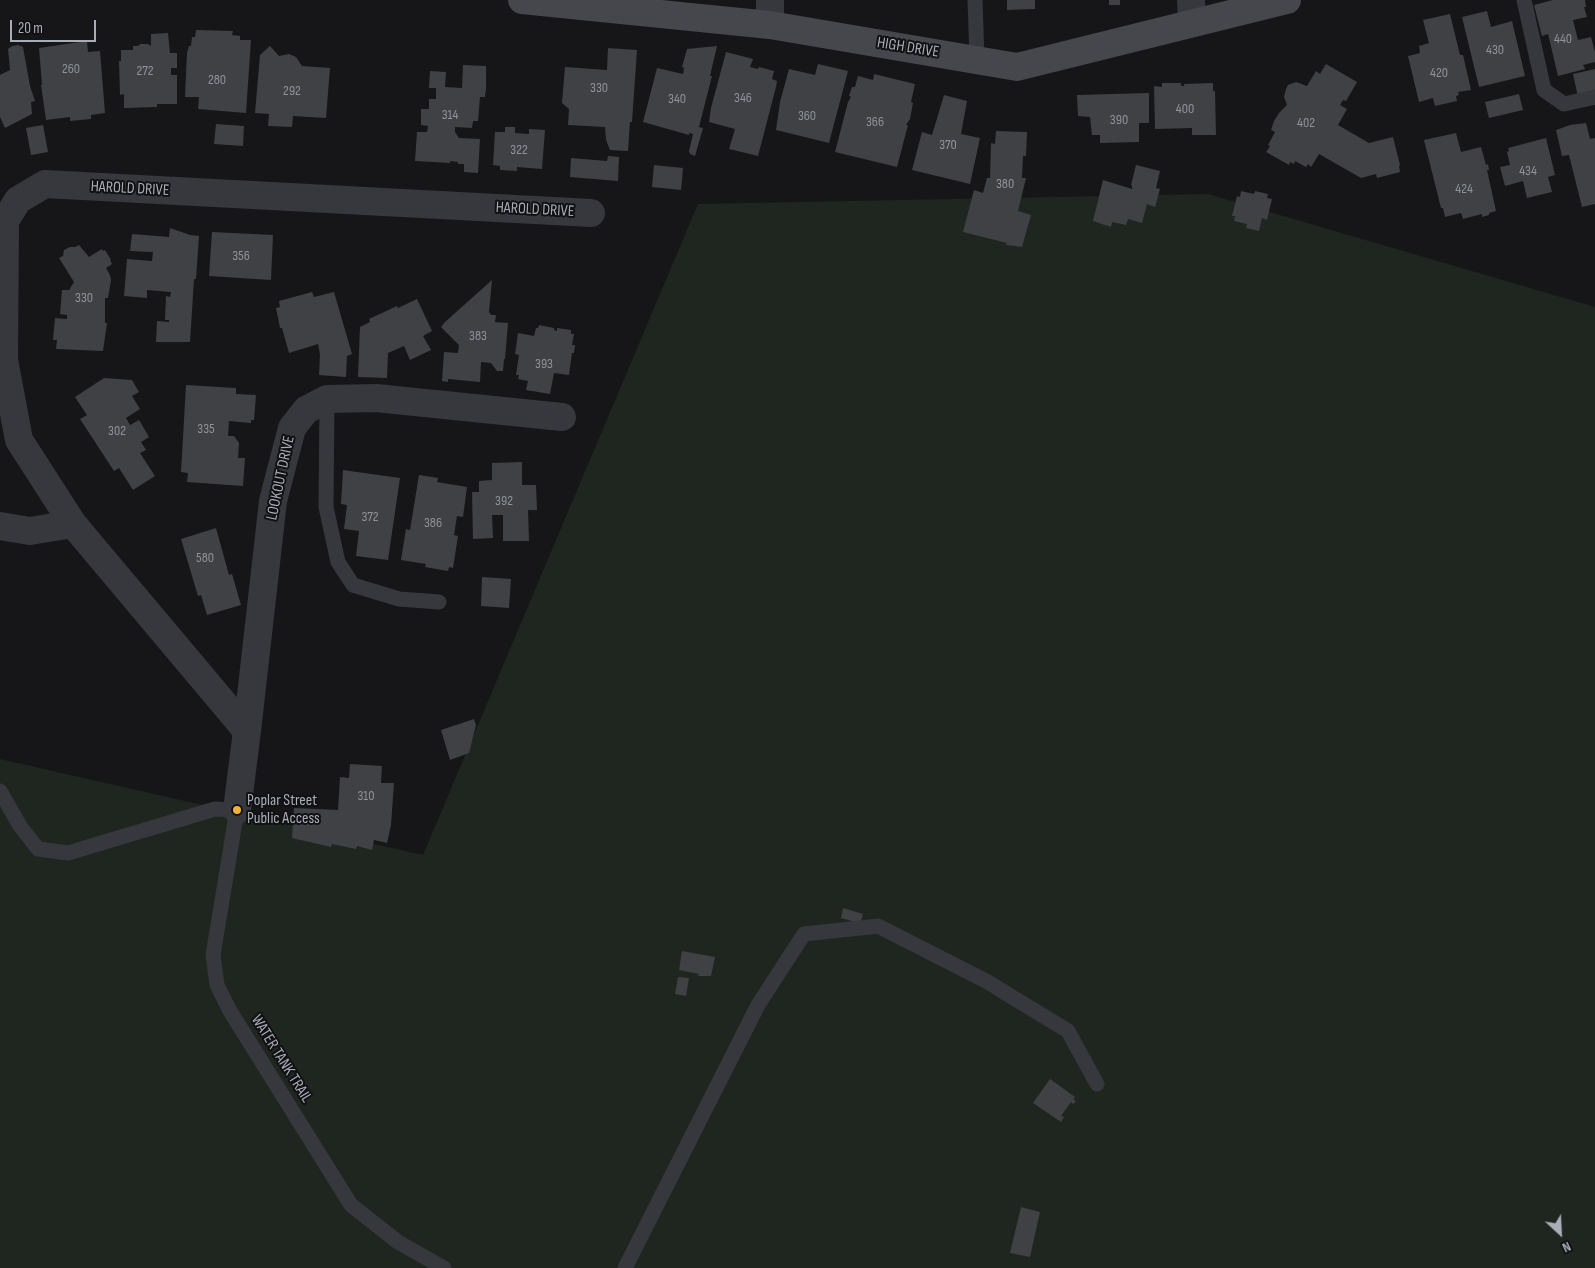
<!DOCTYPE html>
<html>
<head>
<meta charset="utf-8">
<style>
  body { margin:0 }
  #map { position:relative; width:1595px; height:1268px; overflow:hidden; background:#161618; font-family:"Sofia Sans Condensed",sans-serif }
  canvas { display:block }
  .north { position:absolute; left:1535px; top:1208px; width:50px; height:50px; -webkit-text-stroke:4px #111113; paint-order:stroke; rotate:155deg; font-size:14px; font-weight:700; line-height:20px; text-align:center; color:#a8adb8 }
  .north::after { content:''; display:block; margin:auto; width:18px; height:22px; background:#a8adb8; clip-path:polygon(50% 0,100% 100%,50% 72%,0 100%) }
  .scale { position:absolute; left:10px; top:20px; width:86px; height:22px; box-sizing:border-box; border:2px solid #a8adb8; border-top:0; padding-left:6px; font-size:15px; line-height:18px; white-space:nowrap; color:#a8adb8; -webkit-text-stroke:4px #111113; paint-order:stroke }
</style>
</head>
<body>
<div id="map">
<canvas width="1595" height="1268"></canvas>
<div class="north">N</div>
<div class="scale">20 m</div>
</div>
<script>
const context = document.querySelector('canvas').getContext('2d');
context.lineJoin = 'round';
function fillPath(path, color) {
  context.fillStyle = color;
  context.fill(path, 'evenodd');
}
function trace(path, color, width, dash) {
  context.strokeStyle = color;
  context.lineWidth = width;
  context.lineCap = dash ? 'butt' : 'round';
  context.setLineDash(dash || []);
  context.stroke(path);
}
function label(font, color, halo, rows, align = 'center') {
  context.font = font + ' "Sofia Sans Condensed",sans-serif';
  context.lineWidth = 4;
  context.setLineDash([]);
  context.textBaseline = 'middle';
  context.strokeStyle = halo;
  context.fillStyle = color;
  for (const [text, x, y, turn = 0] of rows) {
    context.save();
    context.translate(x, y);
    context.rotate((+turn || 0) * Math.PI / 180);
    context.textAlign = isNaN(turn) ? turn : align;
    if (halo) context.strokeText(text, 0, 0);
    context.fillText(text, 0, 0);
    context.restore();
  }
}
fillPath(new Path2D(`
  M1208 194 1595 307V1268H0V759L423 855 698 204Z`), '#1e261f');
fillPath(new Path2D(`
  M1007 0H1035V9L1007 10Z
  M1109 0H1120V5H1109Z
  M1553 0H1585L1586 7H1584L1587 17 1573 20 1578 40 1591 37 1595 52V62L1583 65 1585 69 1558 76 1548 34 1542 36 1534 5Z
  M1487 11 1491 27 1512 21 1525 76 1479 87 1462 17Z
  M1450 14 1460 55H1463L1471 90 1458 92 1459 95 1456 96 1457 101 1435 106 1433 98 1419 102 1408 56 1420 53 1419 46 1429 43 1423 20Z
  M196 30 233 31 232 35 240 36V40H251L246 113 198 109 199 97H185L187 53 189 46H191L192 37H195Z
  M168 33 170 53H177V68H171V75H177V104H157V107L124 108V94L120 95 119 61H121V50H133V46H138L140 44H148L151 46V34Z
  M87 41 88 52 100 51 105 113 91 115V119L70 121V117L46 120 41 85H42L39 48Z
  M18 45 23 47 30 86 35 101 31 102 32 114 5 128 0 117V75L10 70 8 49 12 46Z
  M270 46 279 56 289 54 296 57 302 66 330 68 326 118 293 116 292 127 268 126 269 114 255 113 260 55Z
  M717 46 710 76H712L699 127 703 128 695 156 690 154 689 151 693 134 689 133V135L643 122 657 68 683 74 684 68 682 67 687 49Z
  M608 48 637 50 632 122H630L628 151 610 150 606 140 605 127 568 125 569 109 562 103 565 67 607 70Z
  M726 52 753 59 750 67 758 69 759 67 774 71 772 79 777 81 776 87 758 156 729 149 735 129 709 122 711 108Z
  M818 64 848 71 829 143 776 130 780 102 789 69 815 75Z
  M1326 64 1357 82 1346 101 1343 100 1340 105 1347 109 1338 125 1369 143 1393 137 1400 165 1399 166 1400 172 1377 178 1376 174 1361 178 1319 154 1311 167 1308 164 1306 167 1295 161 1294 164 1290 162 1289 165 1266 152 1270 146 1268 145 1275 132 1271 130 1274 121 1279 113 1287 105 1284 97 1286 89 1288 85 1296 82 1307 86 1316 71 1320 74Z
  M463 65 486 66V89L485 97H480L478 121H473L472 128 455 127V132L459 138 480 139 478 173 464 172V164H458V162L450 161V163L415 161 417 132H427L428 126 421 125V109H429V99H436V88H429L430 71 446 72 445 87 462 88Z
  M1595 69V93L1578 97 1573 74Z
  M874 74 915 84 911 102 913 103 910 119 906 125H908L897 167 835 152 848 102 851 97 849 96 852 87H855L858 76 873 80Z
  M1162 83H1181V86H1184V84L1213 83V91H1215L1216 135H1192V128L1155 129 1154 86 1162 87Z
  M1149 93V123H1139V142L1100 143V135H1092L1090 117 1078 116 1077 95Z
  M1519 94 1523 110 1489 118 1485 102Z
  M944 95 967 101 961 134 980 138 970 184 912 170 922 132 932 135Z
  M1586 123 1590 139 1595 138V204L1582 207 1569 155 1562 156 1556 130 1570 125Z
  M216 124 244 126 243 146 214 144Z
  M43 125 48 152 31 155 26 128Z
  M505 127H515V133L529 134V129L545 130 542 169 517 167V171L500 170V166L493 165 495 132H505Z
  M996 131 1027 132 1026 156H1023L1022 178H1026L1018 211 1031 215 1022 247 1006 245 1007 243 963 232 974 190 983 193 987 178H990L991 143 995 144Z
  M1456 133 1461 152 1481 147 1486 165 1488 164 1489 170H1487L1496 211 1489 213V215L1482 217V214L1463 219 1461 213 1445 217 1443 208H1441L1424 140Z
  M1546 138 1555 175 1548 177 1552 192 1527 198 1523 181 1505 186 1500 167 1510 165 1507 152 1509 151 1508 148Z
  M608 156 619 157 618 181 570 177 571 158 607 161Z
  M654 165 683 168 681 190 652 187Z
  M1136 165 1160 171 1156 188 1160 189 1155 207 1147 204 1142 223 1128 219 1126 225 1112 222 1111 227 1093 221 1103 180 1132 189V185H1131Z
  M1241 191 1254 194 1255 191 1268 194 1267 198 1272 199 1267 220 1262 218 1259 231 1246 228 1247 224 1234 221 1235 216H1232L1237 196 1240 197Z
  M170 228 190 235 199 236 196 279H194L190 342H156L157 321 169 322V320H165L166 296 170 297 171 292 147 290V298L124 296 127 259 152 261 153 252 130 251 132 234 169 237Z
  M212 232 273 235 271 280 209 276Z
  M79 245 89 257 102 249 103 251 105 250 111 260H110L112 264 106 268 110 275 111 280 108 298H105V323H107L103 351 56 349 57 340H53L55 318 67 319V315L60 314 62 290H69L74 282 59 258 63 256 64 250 70 247H75Z
  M492 280 489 312 491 315H496L495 322 508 323 505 359H504L503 371H497L491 363 481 362 480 382 448 379V382L442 381 444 352 458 353 459 345 441 327 445 322Z
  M312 292 314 297 334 292 352 354 347 356 346 377 319 375 320 354 318 344 289 353 282 328H280L276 308 280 307 279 301Z
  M417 299 432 331 423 336 431 350 410 360 404 346 388 353 387 378 358 377 360 327 370 322 369 319 397 306 398 308Z
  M539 325 554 328V330L557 331V328L571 330V334H574L572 345H575L574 353H572L569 375 554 373 550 394 526 390 528 381 518 379 519 375H516L519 355 515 354 518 333 534 336 536 328H538Z
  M104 378 132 380 139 392 132 396 140 409 126 418 130 425 139 420 149 437 141 442 146 450 140 453 155 476 133 490 119 468 114 471 80 419 87 415 75 397Z
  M186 385 236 388V394L256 395 254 420H251V423L229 421 228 436H234L239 443 238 458H245L243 486 187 482 188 473 181 472Z
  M522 462V485H536L537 510H528L529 541H503V515H492L493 538 473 539 472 492H479V481L492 480V463Z
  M343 470 400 478 388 560 356 556 359 531 344 529 347 505 341 504Z
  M419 475 438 478 437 482 467 487 463 517 457 516 454 535 458 536 453 568 449 567 448 571 425 567 426 564 401 560 406 529 410 530Z
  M216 528 229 575 232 574 241 605 207 615 201 595 198 596 181 539Z
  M482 577 511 579 509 608 481 606Z
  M474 719 476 725 469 753 450 760 441 730Z
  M350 764 382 766 381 783H394L391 825 387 843 374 840 372 850 357 846 356 849 332 844 331 847 292 838 294 808 338 810 340 777 349 778Z
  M843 908 863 914 860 923 841 918Z
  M682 951 715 957 711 976H698L699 974 679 970Z
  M678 977 689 978 686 996 675 994Z
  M1050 1079 1075 1097 1073 1099 1076 1101 1073 1104 1071 1102 1061 1116 1064 1117 1061 1122 1033 1103Z
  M1021 1207 1040 1212 1030 1257 1010 1253Z`), '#404145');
trace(new Path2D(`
  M975 0 977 59
  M1524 0 1544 90 1564 104 1595 97
  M327 399 326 507 338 562 353 585 399 599 439 602
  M0 791 20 826 38 849 68 853 215 809 237 810 213 955 217 985 230 1011 351 1205 398 1242 444 1268
  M625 1268 758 1005 804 934 878 926 986 981 1068 1031 1097 1084`), '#37383d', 15);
trace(new Path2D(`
  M770 0V25
  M1191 0 1192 23
  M73 524 19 440 4 360 5 221 18 200 45 184 591 213
  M0 526 30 531 73 524 247 731
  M237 810 247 731 273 501 292 428 306 410 327 399 376 398 562 417`), '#37383d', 28);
trace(new Path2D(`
  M522 0 770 25 1017 67 1287 0`), '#45474d', 28);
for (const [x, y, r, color] of [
  [237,810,5,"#f2b134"]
]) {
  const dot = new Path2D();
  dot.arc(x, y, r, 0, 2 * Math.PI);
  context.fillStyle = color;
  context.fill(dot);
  trace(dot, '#111113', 2);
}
label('14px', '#8e929b', null, [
  ["440",1563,39],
  ["430",1495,50],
  ["260",71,69],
  ["272",145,71],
  ["420",1439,73],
  ["280",217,80],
  ["330",599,88],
  ["292",292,91],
  ["346",743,98],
  ["340",677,99],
  ["400",1185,109],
  ["314",450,115],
  ["360",807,116],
  ["390",1119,120],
  ["366",875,122],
  ["402",1306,123],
  ["370",948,145],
  ["322",519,150],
  ["434",1528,171],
  ["380",1005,184],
  ["424",1464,189],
  ["356",241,256],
  ["330",84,298],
  ["383",478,336],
  ["393",544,364],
  ["335",206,429],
  ["302",117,431],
  ["392",504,501],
  ["372",370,517],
  ["386",433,523],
  ["580",205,558],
  ["310",366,796]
]);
label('16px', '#a8adb8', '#111113', [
  ["HIGH DRIVE",908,48,9],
  ["HAROLD DRIVE",130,189,3],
  ["HAROLD DRIVE",535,210,3],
  ["LOOKOUT DRIVE",281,478,-78],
  ["WATER TANK TRAIL",281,1059,58]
]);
label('16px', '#a8adb8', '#111113', [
  ["Poplar Street",247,801],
  ["Public Access",247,819]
], 'left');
</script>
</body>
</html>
